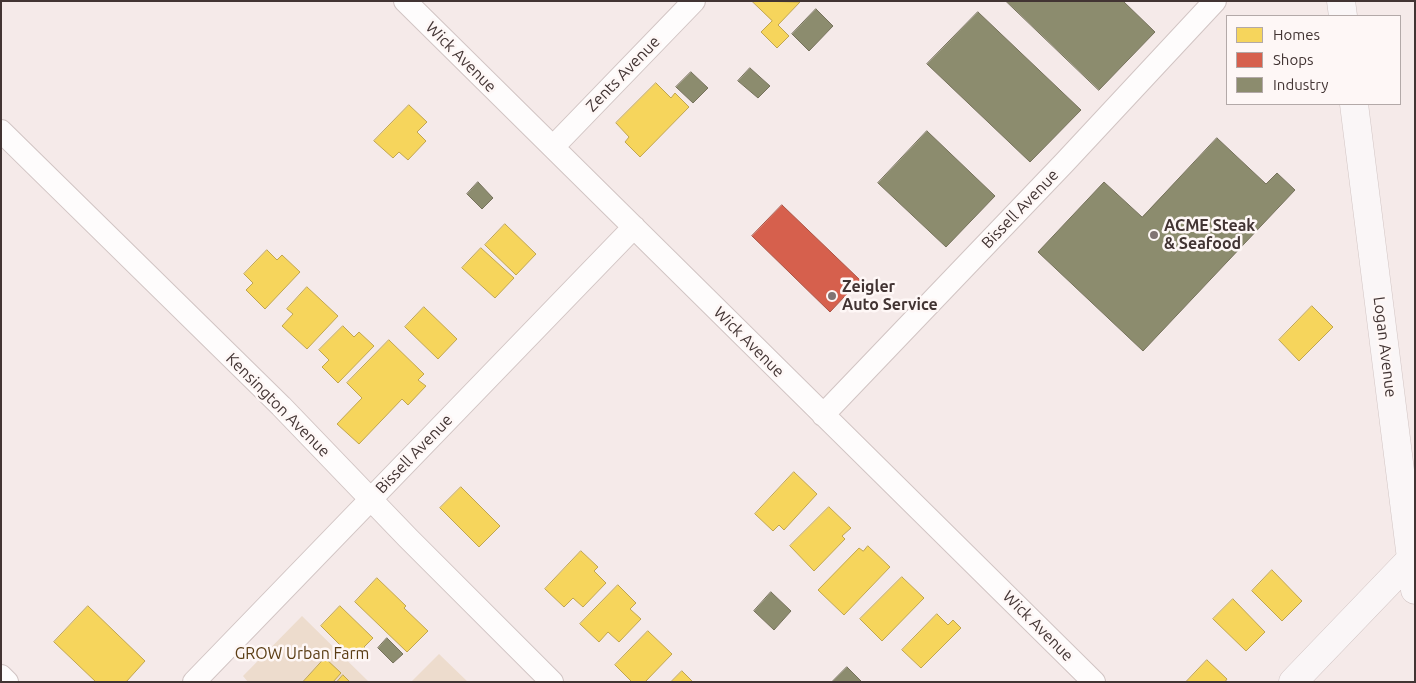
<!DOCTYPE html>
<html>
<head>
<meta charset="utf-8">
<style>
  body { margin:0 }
  #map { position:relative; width:1416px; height:683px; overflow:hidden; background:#f5eae9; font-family:Ubuntu,sans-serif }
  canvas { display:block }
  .frame { position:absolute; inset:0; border:2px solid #423433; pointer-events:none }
  .legend { position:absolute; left:1226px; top:15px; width:175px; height:90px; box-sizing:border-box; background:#fef7f6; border:1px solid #b3a9a8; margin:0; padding:6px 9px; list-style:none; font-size:15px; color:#423433 }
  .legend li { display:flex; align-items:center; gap:10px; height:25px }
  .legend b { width:25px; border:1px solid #b3a9a8 }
</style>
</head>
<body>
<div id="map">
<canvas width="1416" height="683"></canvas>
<div class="frame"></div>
<ul class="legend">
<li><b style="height:14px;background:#f6d55c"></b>Homes</li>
<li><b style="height:14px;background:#d6604d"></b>Shops</li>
<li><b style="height:14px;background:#8c8c6e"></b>Industry</li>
</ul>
</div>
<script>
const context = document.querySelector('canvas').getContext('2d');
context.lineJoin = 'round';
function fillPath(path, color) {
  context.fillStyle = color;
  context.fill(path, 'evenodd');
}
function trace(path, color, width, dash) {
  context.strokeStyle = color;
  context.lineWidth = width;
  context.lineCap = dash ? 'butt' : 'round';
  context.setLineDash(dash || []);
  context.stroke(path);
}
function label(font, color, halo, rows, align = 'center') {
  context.font = font + ' Ubuntu,sans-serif';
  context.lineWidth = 5;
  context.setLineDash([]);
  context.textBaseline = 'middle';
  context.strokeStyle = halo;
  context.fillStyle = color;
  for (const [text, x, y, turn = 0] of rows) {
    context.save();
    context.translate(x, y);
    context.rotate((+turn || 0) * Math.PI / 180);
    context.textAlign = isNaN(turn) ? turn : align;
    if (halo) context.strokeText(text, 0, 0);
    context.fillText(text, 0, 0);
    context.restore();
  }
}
fillPath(new Path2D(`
  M302 616 369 682H248L243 676Z
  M439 654 468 682H411Z`), '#eddccd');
const homes = new Path2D(`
  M752 1 800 2 778 25 789 36 777 48 761 32 772 21Z
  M656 83 671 98 675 93 689 107 640 157 625 142 629 137 616 123Z
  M409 105 427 122 417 132 426 141 408 160 399 152 393 158 374 141Z
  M505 224 536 254 516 275 485 245Z
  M481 248 514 278 495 298 462 268Z
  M267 250 277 260 282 255 300 272 265 309 246 290 253 283 244 274Z
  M307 287 338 316 307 349 282 326 293 314 287 309Z
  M1312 306 1333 327 1299 361 1279 340Z
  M424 307 457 339 438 359 405 327Z
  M343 326 354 337 359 332 374 346 338 383 322 367 329 360 319 350Z
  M389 340 424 374 418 380 426 386 408 405 402 399 359 444 337 424 362 398 347 383Z
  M794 472 817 494 784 530 779 525 773 531 755 514Z
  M461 487 500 526 479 547 440 508Z
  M829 507 851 528 842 536 845 539 814 571 790 546Z
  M868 546 890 567 844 615 818 590 859 548 863 551Z
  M581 551 598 567 594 571 606 583 583 607 573 598 564 607 545 589Z
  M1272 570 1302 601 1282 621 1252 591Z
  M902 577 924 598 882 641 860 619Z
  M377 578 406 606 404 608 428 631 407 652 355 602Z
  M618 585 636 603 630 609 641 619 619 642 608 632 599 642 580 624Z
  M1233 599 1265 632 1246 651 1213 619Z
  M88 606 145 661 126 682H96L54 642Z
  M340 606 373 638 364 647 366 649 355 660 321 626Z
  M937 614 948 625 953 620 961 628 921 668 902 650Z
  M648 631 672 654 645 682H632L615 665Z
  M325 658 341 673 333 682H303Z
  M1207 660 1227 679 1225 682H1186Z
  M682 671 693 682H671Z
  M343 675 350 682H337Z`);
fillPath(homes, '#f6d55c');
trace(homes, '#c0a550', 1);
const shops = new Path2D(`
  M782 205 860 280 830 312 752 236Z`);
fillPath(shops, '#d6604d');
trace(shops, '#aa5345', 1);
const industry = new Path2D(`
  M1006 1H1123L1155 32 1099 90Z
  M816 9 833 26 809 51 792 34Z
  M978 12 1081 110 1030 162 927 64Z
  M750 68 770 86 758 98 738 81Z
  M691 72 708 88 693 103 676 87Z
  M927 131 995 196 946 247 878 183Z
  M1217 138 1266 184 1277 173 1295 190 1143 351 1038 252 1104 182 1142 217Z
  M478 182 493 198 482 209 467 194Z
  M771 592 791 611 774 630 754 611Z
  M387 638 403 654 393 663 378 648Z
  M847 667 862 682H832Z`);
fillPath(industry, '#8c8c6e');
trace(industry, '#76725c', 1);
const street = new Path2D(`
  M405 1 1094 682
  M1 131 281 406 408 538 552 682
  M553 147 694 1
  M823 415 1065 162 1215 1
  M1 676 7 682
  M194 682 634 227`);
const secondary = new Path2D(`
  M1341 1 1343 16
  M1354 104 1415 590
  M1293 682 1411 559`);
trace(street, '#d1c4c3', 24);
trace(secondary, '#d1c4c3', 29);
trace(street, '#fefcfc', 22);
trace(secondary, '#faf6f7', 28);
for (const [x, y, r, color] of [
  [1154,235,5,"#817473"],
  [832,296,5,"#817473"]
]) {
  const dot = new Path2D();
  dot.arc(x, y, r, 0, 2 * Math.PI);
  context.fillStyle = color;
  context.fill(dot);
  trace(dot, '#fef7f6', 2);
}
label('16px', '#423433', '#fef7f6', [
  ["Wick Avenue",461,57,45],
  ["Zents Avenue",623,74,-46],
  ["Bissell Avenue",1020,209,-46],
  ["Wick Avenue",749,342,45],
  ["Logan Avenue",1385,347,83],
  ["Kensington Avenue",278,405,45],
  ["Bissell Avenue",414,454,-46],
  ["Wick Avenue",1038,626,45]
]);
label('bold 16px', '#423433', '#fef7f6', [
  ["ACME Steak",1164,226],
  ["& Seafood",1164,244],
  ["Zeigler",842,287],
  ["Auto Service",842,305]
], 'left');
label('16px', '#5a3d14', '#fef7f6', [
  ["GROW Urban Farm",302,654]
]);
</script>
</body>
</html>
